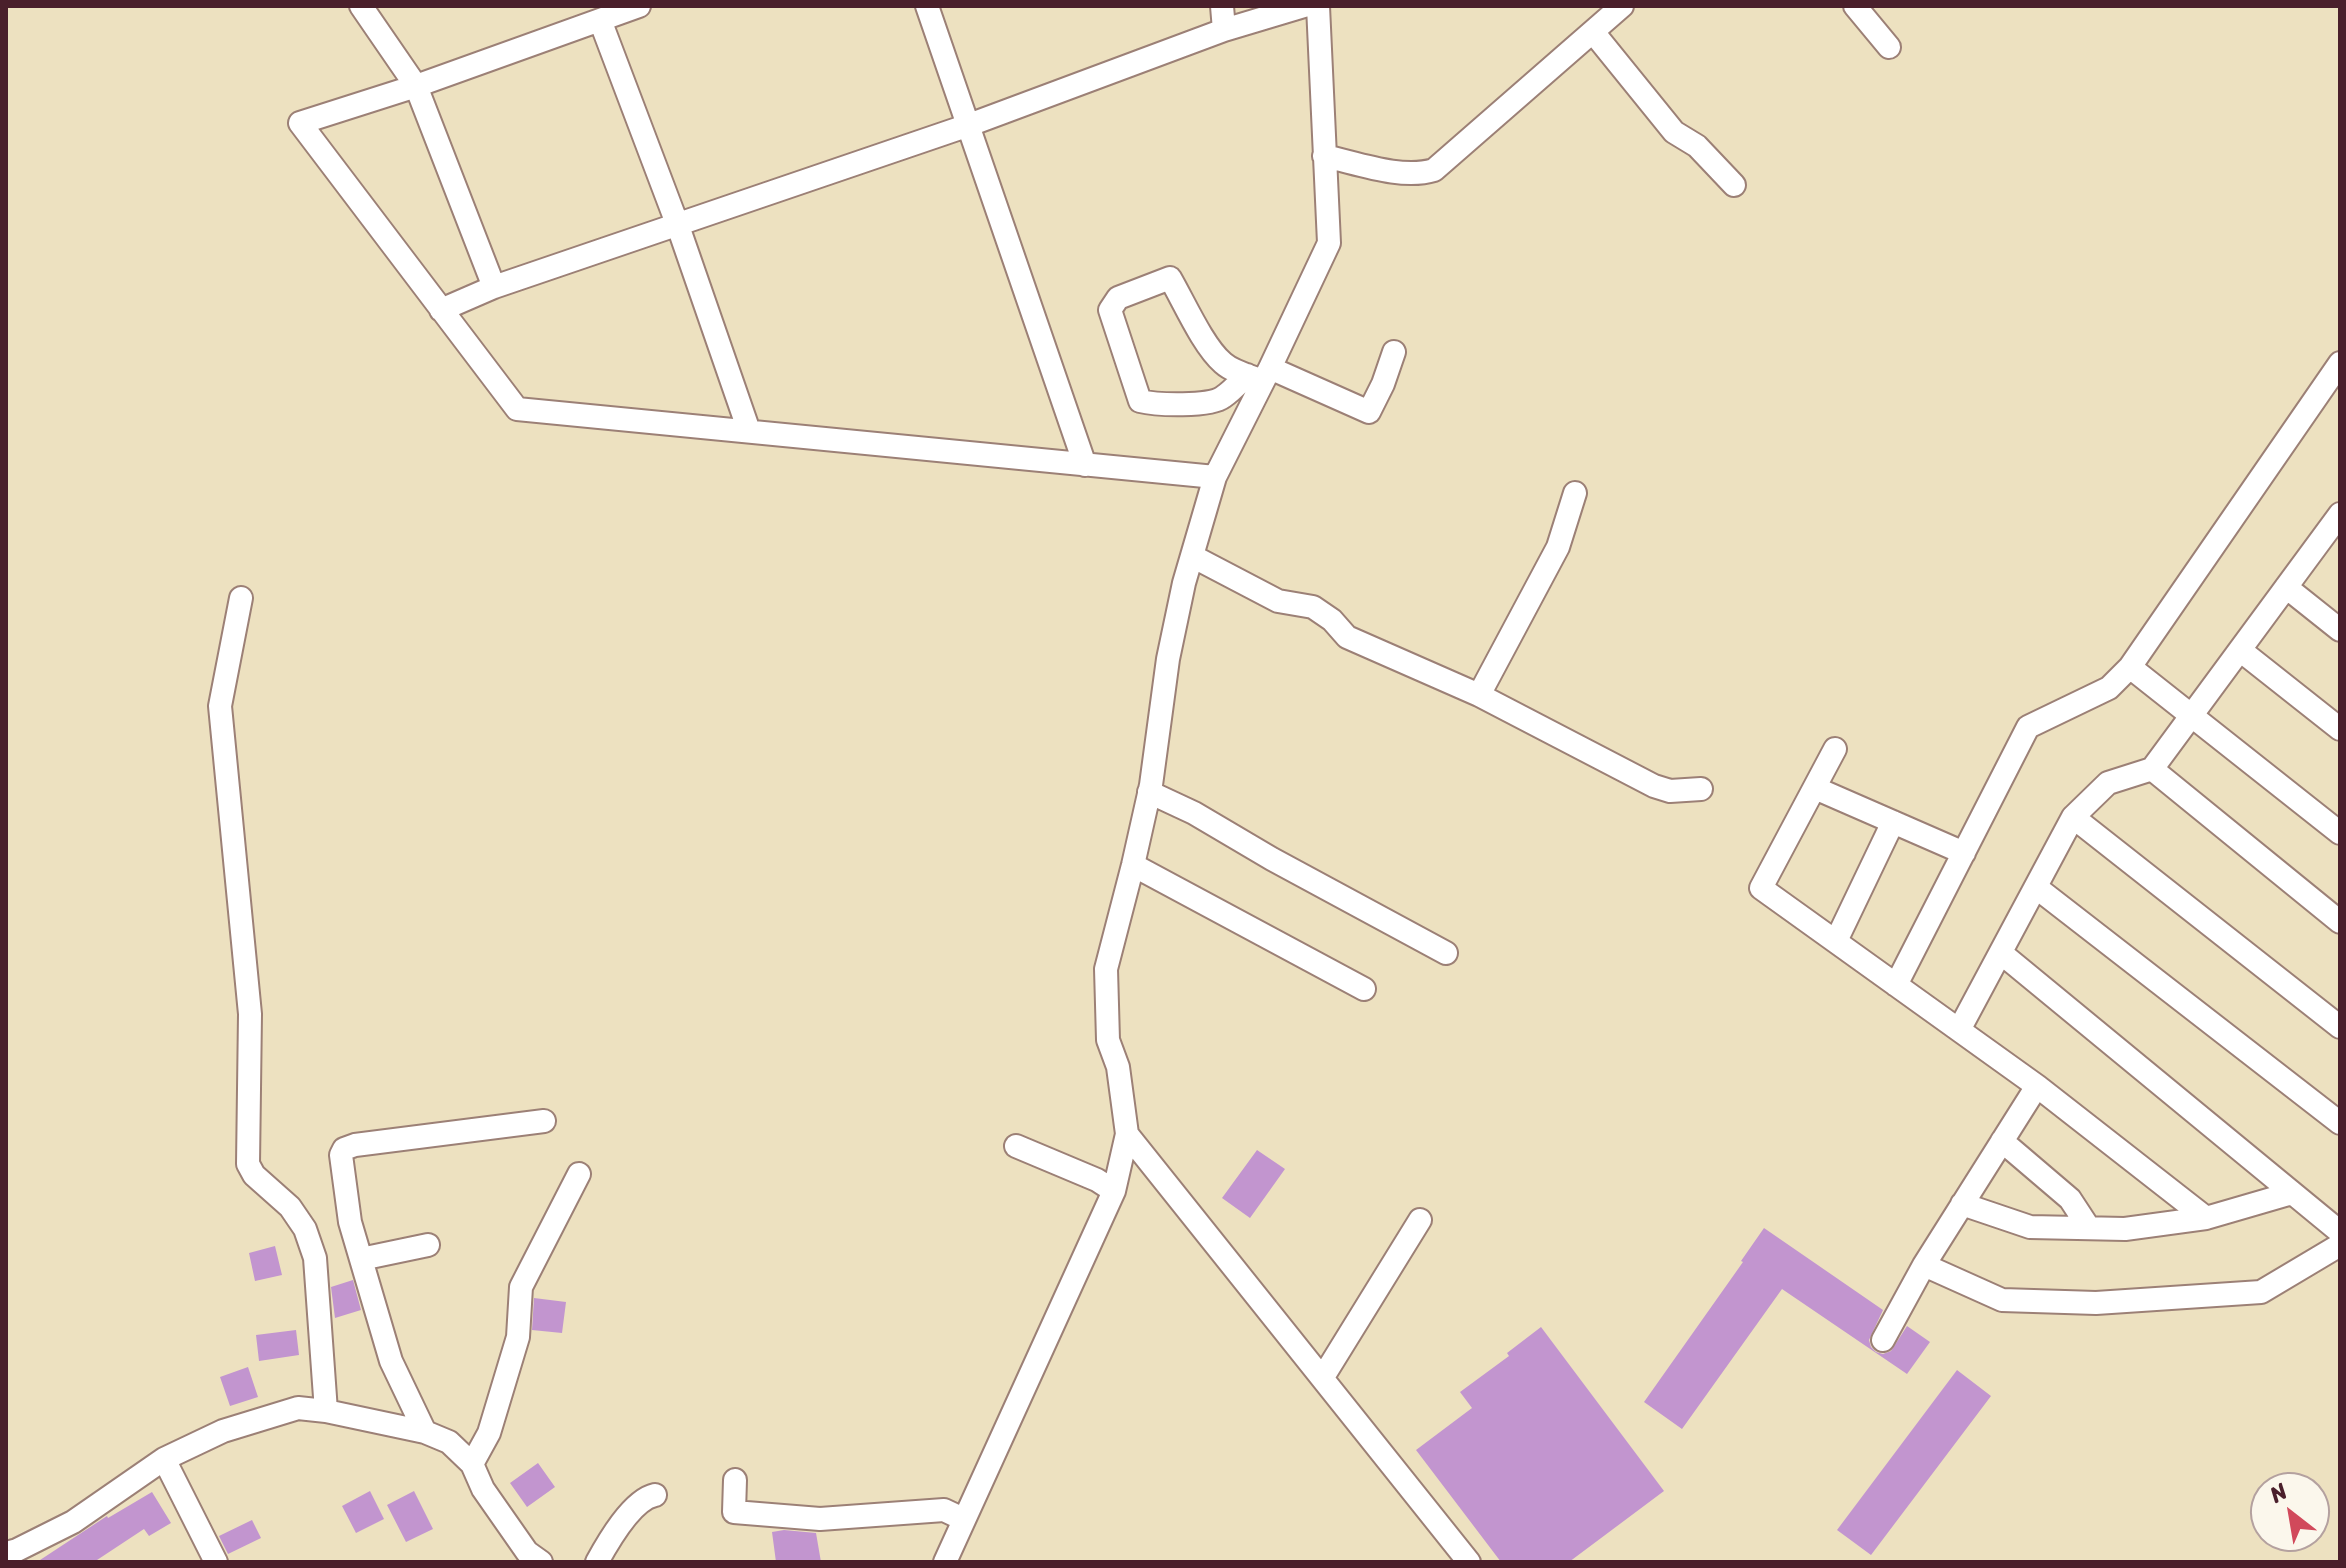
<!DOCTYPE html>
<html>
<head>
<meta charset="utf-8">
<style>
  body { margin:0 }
  #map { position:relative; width:2346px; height:1568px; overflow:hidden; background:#ede1c0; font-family:Sriracha,sans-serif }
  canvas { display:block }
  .frame { position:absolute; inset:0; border:8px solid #4a1f2b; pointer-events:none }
  .north { position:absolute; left:2250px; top:1472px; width:80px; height:80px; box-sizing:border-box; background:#fbf7ec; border:2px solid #b4a19f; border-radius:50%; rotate:329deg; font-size:22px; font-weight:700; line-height:32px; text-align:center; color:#4a1f2b }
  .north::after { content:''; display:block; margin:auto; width:28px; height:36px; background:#d1495b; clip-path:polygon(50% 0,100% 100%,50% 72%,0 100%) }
</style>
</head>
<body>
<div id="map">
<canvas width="2346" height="1568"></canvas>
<div class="frame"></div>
<div class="north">N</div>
</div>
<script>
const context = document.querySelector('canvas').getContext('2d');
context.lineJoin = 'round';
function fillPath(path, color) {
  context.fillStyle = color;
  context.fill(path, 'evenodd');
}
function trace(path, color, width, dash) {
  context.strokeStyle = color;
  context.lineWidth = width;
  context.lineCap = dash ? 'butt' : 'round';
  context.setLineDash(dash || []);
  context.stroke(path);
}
fillPath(new Path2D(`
  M1257 1150 1285 1169 1250 1218 1222 1198Z
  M1764 1228 1883 1310 1869 1340 1871 1347 1876 1352 1883 1354 1891 1351 1907 1326 1930 1342 1907 1374 1782 1289 1682 1429 1644 1402 1743 1262 1741 1261Z
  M275 1246 282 1275 255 1281 249 1253Z
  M353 1280 361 1310 335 1318 331 1287Z
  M534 1298 566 1302 562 1333 532 1330Z
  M1541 1327 1664 1491 1569 1562H1501L1416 1450 1472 1408 1460 1392 1509 1356 1507 1353Z
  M296 1330 299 1355 259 1361 256 1335Z
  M248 1367 258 1397 230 1406 220 1377Z
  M1957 1370 1991 1396 1871 1555 1837 1530Z
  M538 1463 555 1487 527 1507 510 1483Z
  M370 1491 384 1519 356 1533 342 1506Z
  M414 1491 433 1529 406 1542 387 1505Z
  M152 1492 171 1523 149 1536 144 1529 94 1562H37L107 1516 108 1518Z
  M252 1520 261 1538 228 1554 219 1536Z
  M784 1530 816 1533 821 1562H776L772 1532Z`), '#c295cf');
const minor = new Path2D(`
  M361 6 416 86 494 287 969 125 1224 30 1304 6
  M639 6 416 86 300 123 517 409 1215 477
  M927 6 1085 465
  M1222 6 1224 30
  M1855 6 1889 47
  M600 20 678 226 749 431
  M1593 32 1674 132 1697 146 1734 185
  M1324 156C1357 163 1401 180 1434 170L1622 6
  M441 310 494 287
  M1270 368 1369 412 1383 384 1394 352
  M1247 375C1240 382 1232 391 1223 397 1210 407 1156 405 1140 401L1110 310 1118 298 1170 278C1184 302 1203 346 1223 363 1233 372 1250 376 1263 381
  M1192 556 1278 601 1313 607 1332 620 1347 637 1479 695 1654 786 1670 791 1701 789
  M2286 587 2340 630
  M241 598 220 706 250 1014 248 1164 254 1175 290 1207 305 1229 315 1258 326 1411
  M2240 650 2340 729
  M2130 667 2340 833
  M1479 695 1558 547 1575 493
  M1835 749 1761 888 2037 1086 2206 1218
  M2152 769 2340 922
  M1815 788 1964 853
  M1149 792 1194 813 1272 859 1446 953
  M2073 817 2340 1027
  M1133 865 1364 989
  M2037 888 2340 1123
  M1836 941 1893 822
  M2001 953 2340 1232
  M1896 985 2028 727 2109 688 2130 667 2340 363
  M1959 1030 2073 817 2108 783 2152 769 2340 514
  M1127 1134 1469 1562
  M2002 1141 2070 1199 2089 1228
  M1016 1146 1097 1180 1114 1191
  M1962 1204 2030 1227 2125 1229 2206 1218 2292 1193
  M361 1259 428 1245
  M1924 1265 2002 1300 2096 1303 2261 1292 2340 1245
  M1883 1340 1924 1265 2037 1086
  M1323 1377 1420 1220
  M425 1432 391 1361 350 1222 341 1155 344 1149 355 1145 544 1121
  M164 1459 216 1562
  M472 1464 489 1433 518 1337 521 1287 579 1174
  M735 1480 734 1512 820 1519 944 1510 963 1519
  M6 1553 17 1550 73 1522 164 1459 223 1431 298 1408 326 1411 425 1432 449 1442 472 1464 483 1489 527 1552 541 1562
  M597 1562C608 1542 632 1500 655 1495
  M945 1562 1114 1191 1127 1134 1118 1067 1108 1040 1106 969 1133 865 1151 785 1168 659 1184 583 1215 477 1270 368 1329 243 1318 6`);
trace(minor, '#9c8076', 26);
trace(minor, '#fff', 22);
</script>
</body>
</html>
